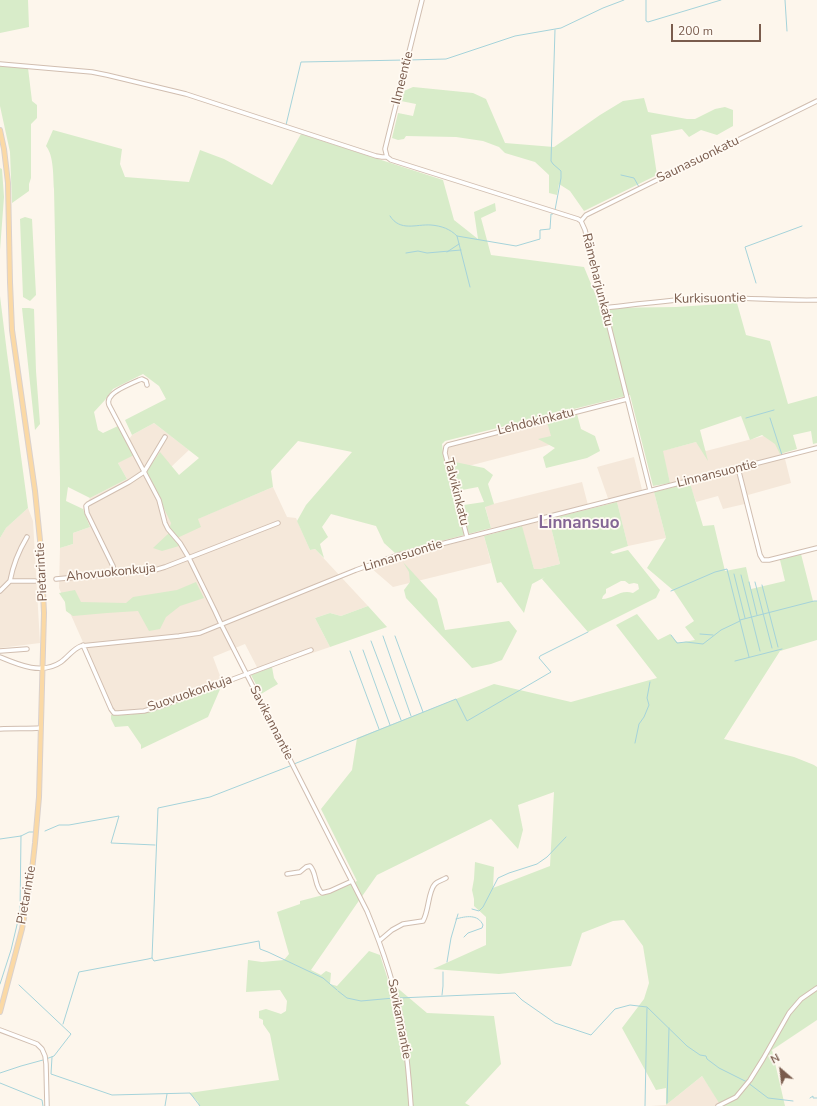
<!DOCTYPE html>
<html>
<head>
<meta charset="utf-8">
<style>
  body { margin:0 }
  #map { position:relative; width:817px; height:1106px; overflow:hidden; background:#fdf6ec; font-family:"Nunito Sans",sans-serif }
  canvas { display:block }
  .north { position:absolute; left:761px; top:1050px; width:40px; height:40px; -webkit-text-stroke:3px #fffaf3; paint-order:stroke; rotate:332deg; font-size:11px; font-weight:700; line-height:16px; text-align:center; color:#7a5c4d }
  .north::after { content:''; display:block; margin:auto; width:14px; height:18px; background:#7a5c4d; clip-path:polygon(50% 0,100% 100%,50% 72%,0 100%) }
  .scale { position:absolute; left:671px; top:24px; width:90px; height:18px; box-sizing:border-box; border:2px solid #7a5c4d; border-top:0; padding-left:5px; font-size:12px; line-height:14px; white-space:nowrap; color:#7a5c4d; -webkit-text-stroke:3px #fffaf3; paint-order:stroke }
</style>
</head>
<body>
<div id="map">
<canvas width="817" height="1106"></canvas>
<div class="north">N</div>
<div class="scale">200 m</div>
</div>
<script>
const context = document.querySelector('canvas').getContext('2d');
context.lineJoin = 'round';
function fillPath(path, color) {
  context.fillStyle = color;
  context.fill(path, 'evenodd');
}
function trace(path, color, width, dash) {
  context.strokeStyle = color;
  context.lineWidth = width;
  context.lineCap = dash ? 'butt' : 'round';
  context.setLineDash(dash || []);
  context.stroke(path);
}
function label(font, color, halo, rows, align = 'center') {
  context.font = font + ' "Nunito Sans",sans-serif';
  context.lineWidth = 3.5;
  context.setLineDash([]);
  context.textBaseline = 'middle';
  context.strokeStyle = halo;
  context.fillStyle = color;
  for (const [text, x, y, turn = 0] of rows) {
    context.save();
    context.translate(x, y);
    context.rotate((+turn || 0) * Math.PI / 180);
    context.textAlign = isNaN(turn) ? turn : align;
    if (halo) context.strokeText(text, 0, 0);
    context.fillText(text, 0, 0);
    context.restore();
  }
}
fillPath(new Path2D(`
  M551 419 557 443 453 470 447 450 448 447Z
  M154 423 189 450 171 467 160 453 201 527 197 519 273 487 287 517 296 518 310 550 315 549 368 606 341 616 330 613 315 618 330 647 259 671 245 644 213 657 222 681 145 709 116 712 113 710 59 588 60 548 73 544V533L90 527 83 509 90 498 127 479 118 463 127 442 132 435Z
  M775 433 785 459 791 483 748 495 749 503 723 509 718 496 696 502 688 479 670 483 662 451 696 442 706 451Z
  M634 457 643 494 654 492 666 538 628 546 617 502 610 504 597 467Z
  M582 482 589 509 549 519 560 564 540 569H534L520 522 491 528 485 506Z
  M28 508 33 521 40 643 0 648V538L6 528Z
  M484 536 491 563 393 587 371 568 402 556Z
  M702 1076 722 1106H651L666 1105Z`), '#f5e8da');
fillPath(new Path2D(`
  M0 0H28L29 27 0 33Z
  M0 66 28 68 32 101 37 105V118L31 124V178L29 184V191L12 203 10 152 0 106Z
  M413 87 473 93 486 99 505 143 554 147 600 115 623 101 644 98 648 112 687 119H695L715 109 725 107 733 110V126L717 135 701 130 689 137 682 129 651 135 657 175 584 211 570 191 559 184 557 195 549 193V175L535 162 505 153 499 147 483 141 456 137 406 136 404 139 398 140 392 138 398 113 413 116 416 104 401 101 404 91Z
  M53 130 122 149 120 164 125 177 189 182 200 150 224 159 272 185 301 134 443 180 454 220 478 239 474 212 495 203 496 211 481 218 491 255 584 267 601 308 676 307 737 303 746 335 770 341 788 404 817 396V443L813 444 811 431 793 435 797 449 780 454 775 444 762 435 750 440 741 416 700 430 708 461 696 442 663 451 670 483 653 486 630 395 445 441 442 444 444 460 457 506 484 502 478 487 457 491 450 461 484 468 493 475 488 484 494 504 485 507 491 528 395 553 384 543 376 526 331 514 322 527 328 537 320 544 324 558 315 549 310 550 297 521 306 505 352 452 298 441 271 471 273 487 198 519 201 527 175 539 179 546 162 551 153 548 168 534 171 523 146 472 160 452 179 475 199 458 154 423 132 435 125 420 166 399 159 386 143 374 113 389 105 400 94 412 98 430 103 433 118 426 134 455 118 463 127 479 90 498 68 487 66 501 83 509 90 527 73 533V544L60 548V478L54 189C53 176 54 156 46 146Z
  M0 168 2 169 4 197 0 250Z
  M25 217 32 219 36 295 30 301 23 297 20 219Z
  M0 280V296L7 353 28 508 6 528 0 538Z
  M22 308H29L34 309 36 371 40 424 35 430Z
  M577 414 581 429 595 436 600 451 587 458 546 468 543 457 555 448 538 439 551 436 547 422Z
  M690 483 703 526 714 525 725 571 746 567 751 589 785 581 780 560 801 554 813 601H817V640L780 651 724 739 794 757 814 765 817 767V1020L772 1050 785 1106H721L702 1076 666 1105V1088L656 1090 622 1028 644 999 649 983 643 946 624 920 613 921 582 933 571 966 499 974 433 969 486 945V917L474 906V899L472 890 474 879 475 862 494 867 493 888 550 866 554 792 518 805 523 830 518 849 491 819 442 843 377 875 358 902 311 970 321 975 326 971 331 973 330 984 337 986 369 951 380 955 388 980 427 1013 494 1016 501 1064 465 1103 470 1106H199L198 1102 189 1093 279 1080 270 1034 263 1024V1020L259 1018V1011L266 1009 281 1014 286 1011 287 1001 280 990 246 992 248 960 262 962 284 960 289 954 277 912 300 904V901L327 894 357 881 321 809 352 770 357 738 494 684 571 702 657 678 616 625 637 614 658 640 670 634 678 643 695 640 685 627 694 621 674 591 647 568 666 538 654 492Z
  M617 502 628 546 610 552 613 554 628 550 660 590 656 598 588 632 542 579 545 577 532 584 524 613 501 582 497 583 484 536 522 526 534 569H540L560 564 549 519ZM621 581H625L629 584 634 583 638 584 639 589 633 593C620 589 614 599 602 599L603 596 606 593V589Z
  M403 562 437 599 445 630 509 621 517 631 502 660 491 664 472 668 406 598 404 590 410 582 409 572Z
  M196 582 204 598 180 606 166 617 160 629 149 631 138 611 107 613 73 616 66 611 65 602 59 593 75 590 81 602 126 603 133 597 177 590Z
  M368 606 387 627 330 647 315 618 330 613 341 616Z
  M272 667 274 678 278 684 261 694 251 675Z
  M219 687H221L208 717 141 749V745L128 726 115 727 111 719V715C149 717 184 700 219 687Z`), '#d8ecc9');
trace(new Path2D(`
  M646 0V21L648 22 721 0
  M785 0 787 31
  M409 60 446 59 515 36 561 28 603 8 624 0
  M286 125 301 62 406 60
  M621 175 634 178 639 187
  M555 210 561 178V171L553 164 551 161 555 30
  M390 216C400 232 416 224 431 225 442 226 450 229 457 236L516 246 540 239V230L550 229 551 214H553L554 213
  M457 236 470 287
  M447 252 459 244
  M406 253 418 251 427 253 461 250
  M756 283 745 247 802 226
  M746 418 774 410
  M770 418 782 455
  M734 574 745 618
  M741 575 760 651
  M749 582 757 615
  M755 582 772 648
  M762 585 778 647
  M671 591 715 572 727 569 749 657
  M740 620 814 601H817
  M700 634 713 635
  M671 635 677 643 686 642 703 644 721 630 740 621
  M383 636 411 716
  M395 636 423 712
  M371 641 401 720
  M363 650 390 725
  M350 651 379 729
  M735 661 782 649
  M635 743 639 724 644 717 649 705 647 698 650 682
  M294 764 456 699 467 721 551 672 539 658 540 656 588 632
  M290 766 210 797 158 808 152 958 154 961 259 941 260 949 268 952 323 978 337 990
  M45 831 59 825H69L119 816 111 843 155 845
  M0 839 21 836 29 832H34
  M472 909 479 911 483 907 498 878 509 873 537 864 547 857 566 837
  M456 919C466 916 478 914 483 925L482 928 468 933 464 937
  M447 962 451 938 458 914
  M0 984 11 950 20 912 21 836
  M19 985 71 1034 54 1056 46 1059
  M338 991 347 998 361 1001 394 998
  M442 995 443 986V972
  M399 998 515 993 522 1000 555 1023 591 1035 615 1009 630 1005 647 1007 687 1046 700 1055 706 1056 707 1059 719 1068 747 1082 768 1098 793 1101
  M63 1024 79 972 148 959 152 958
  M52 1057 51 1074 112 1095 190 1093 200 1106
  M0 1073 21 1066 43 1060
  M0 1083 42 1100 43 1106
  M810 1098 813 1096V1098H817
  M667 1103 669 1028
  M165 1106 167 1094
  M645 1106 647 1008`), '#a5d3da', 1);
const minor = new Path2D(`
  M0 64 92 72 107 75 186 94 376 156 382 157H387
  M387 157 391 160 410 166 578 219 581 221 585 230 650 490
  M387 157 385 149 422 0
  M581 221 586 215 817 101
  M604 308C639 304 675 299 710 298 746 297 781 301 817 300
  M147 385 146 381 142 379 139 380C132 383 114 391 111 396 108 399 108 402 109 405L159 500 165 523 168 529 180 543 189 558 215 611 221 624 367 911C382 947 395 985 402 1023 407 1051 409 1078 411 1106
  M738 468 760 555 763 560H769L817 548
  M467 537 445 453 446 447 448 445 627 399
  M115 574 113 566 87 513 86 506 88 504 129 482 144 472 165 437
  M56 579 155 570 165 567 278 523
  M10 581C13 565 18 552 27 537
  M0 591 10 581H35
  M83 645 111 709 114 713H118L144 711 164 705 311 650
  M0 651 27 649
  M0 657C19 665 42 675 61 662 68 657 73 649 81 646L179 636 200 633 356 570 398 555 817 448
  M0 729C14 728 27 729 40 728
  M287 874 300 872 306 867 310 866C317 873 314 886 322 893L330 891 352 881
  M379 941 392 930 403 924 423 921C429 911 428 891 435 884 438 881 443 880 446 878
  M0 1030 37 1044 42 1049 45 1056 46 1064 47 1106
  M718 1106 736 1097 750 1080 763 1059 789 1013 801 999 817 988`);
const major = new Path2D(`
  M0 130 4 149 8 183 10 282 12 330 35 491 41 550 44 613 39 797 35 843 31 879 22 929 0 1012`);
trace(minor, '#d1beb0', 5.5);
trace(major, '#dad1cd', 6);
trace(minor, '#fff', 3.5);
trace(major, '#fbd9a5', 4);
label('13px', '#7a5c4d', '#fffaf3', [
  ["Ilmeentie",403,78,-76],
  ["Saunasuonkatu",698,160,-26],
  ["Rämeharjunkatu",597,280,76],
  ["Kurkisuontie",710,299,-1],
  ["Lehdokinkatu",536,422,-14],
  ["Linnansuontie",717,474,-14],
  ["Talvikinkatu",456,492,76],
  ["Linnansuontie",403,556,-17],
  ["Pietarintie",42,572,-93],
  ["Ahovuokonkuja",111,573,-6],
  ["Suovuokonkuja",190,694,-19],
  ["Savikannantie",271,723,63],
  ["Pietarintie",27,895,-80],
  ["Savikannantie",399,1019,79]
]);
label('bold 17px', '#846695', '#fffaf3', [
  ["Linnansuo",579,524]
]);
</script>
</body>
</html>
